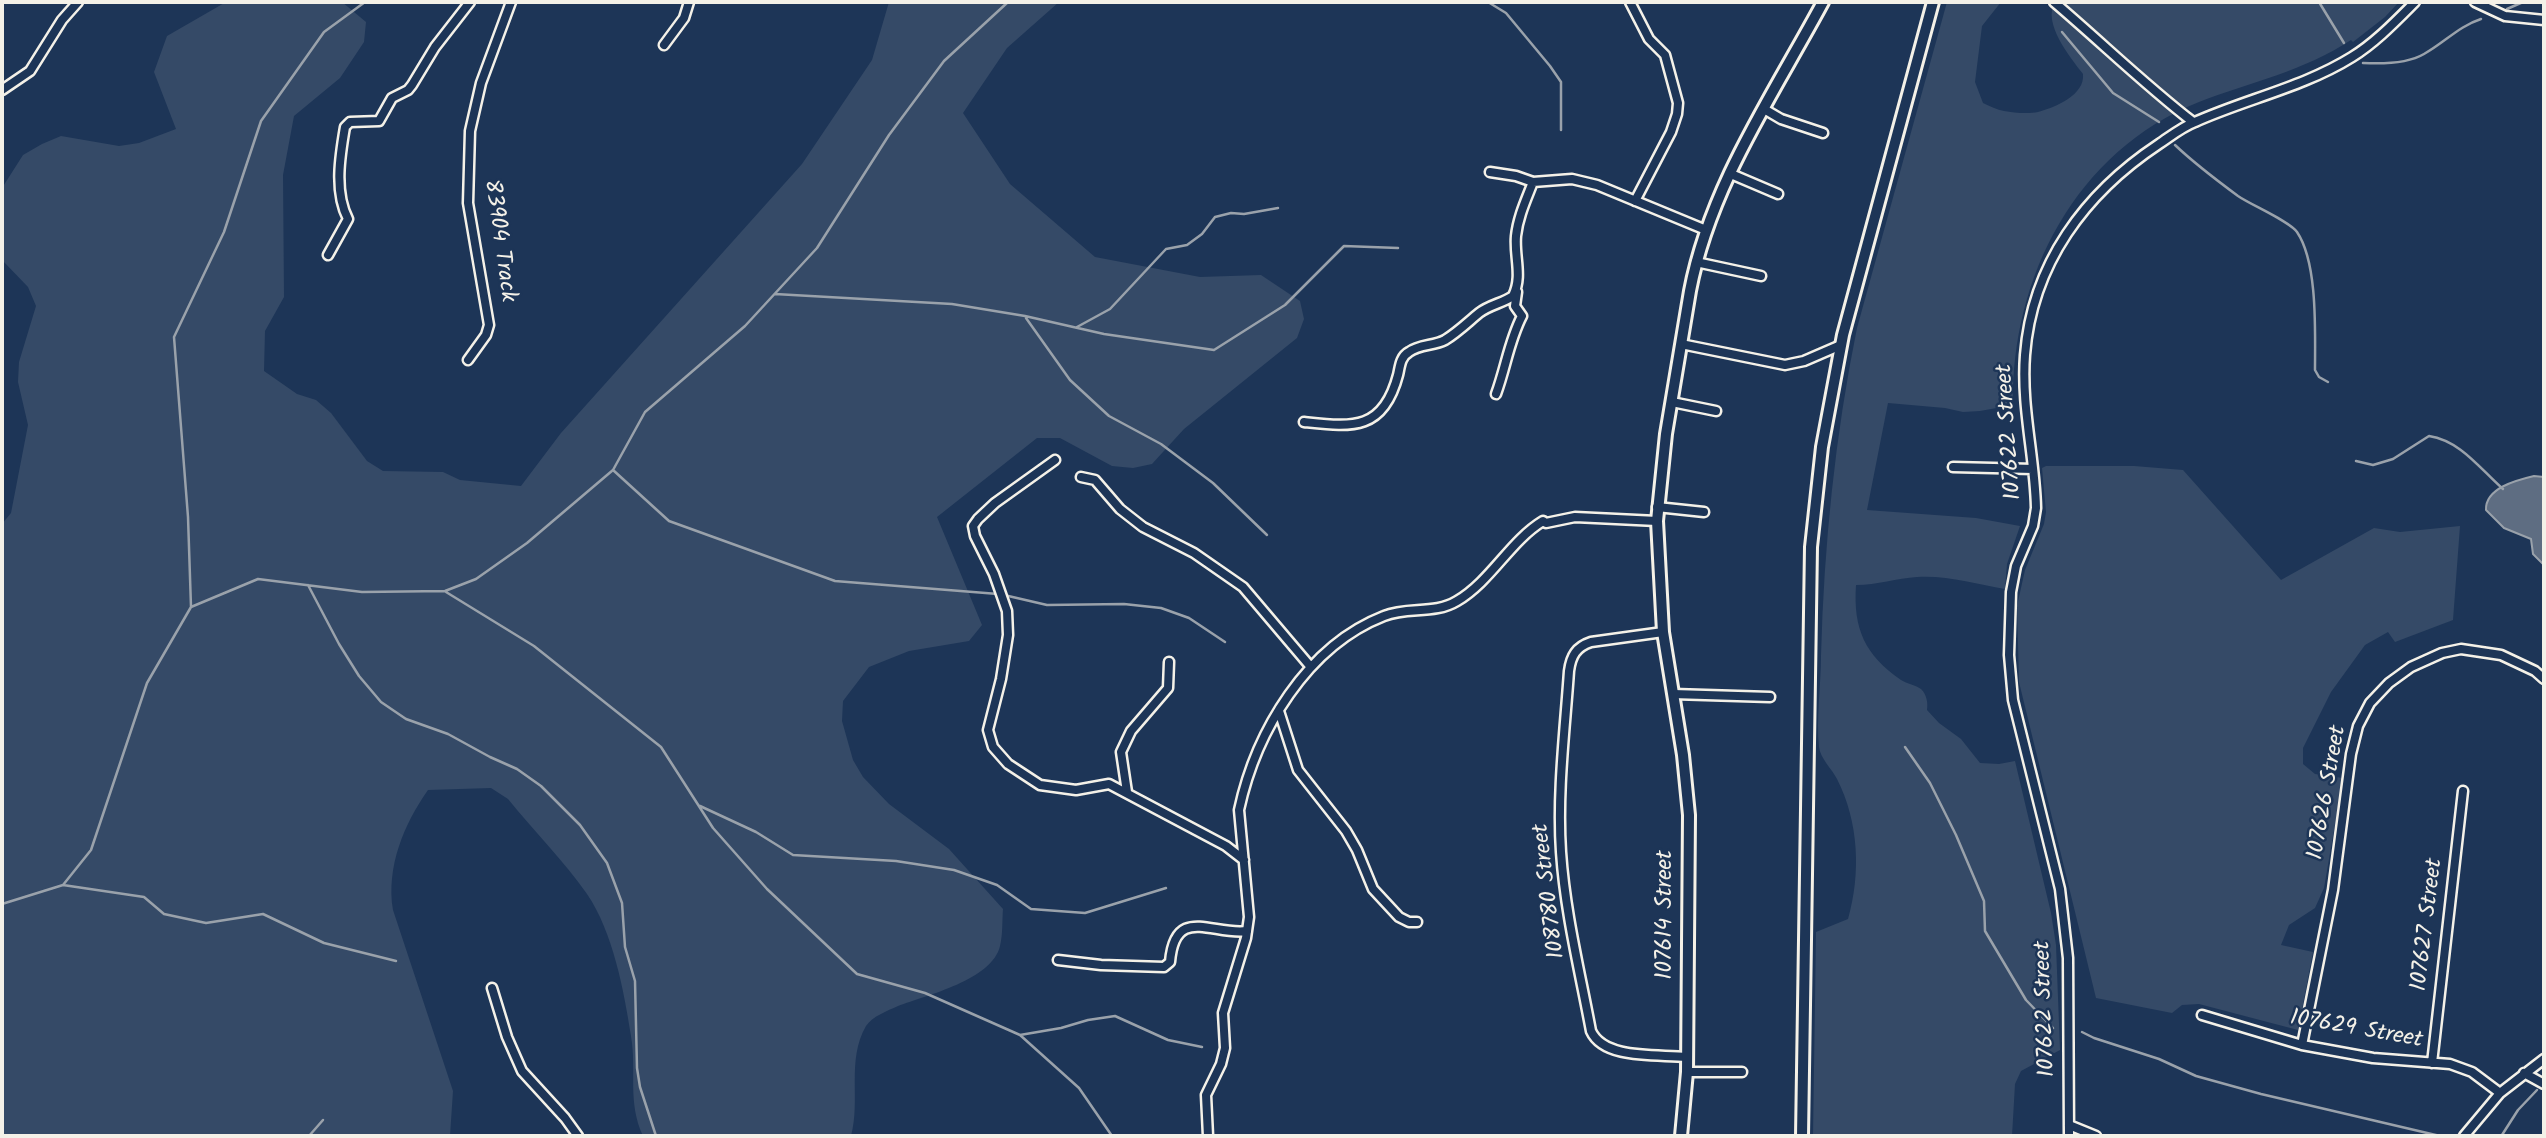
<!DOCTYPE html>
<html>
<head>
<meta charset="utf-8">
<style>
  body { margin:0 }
  #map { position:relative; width:2546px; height:1138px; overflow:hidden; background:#1d3557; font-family:Kalam,sans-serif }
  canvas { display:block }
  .frame { position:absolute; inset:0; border:4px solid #f4f1e8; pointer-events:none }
</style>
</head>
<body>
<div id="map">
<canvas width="2546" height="1138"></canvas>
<div class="frame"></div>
</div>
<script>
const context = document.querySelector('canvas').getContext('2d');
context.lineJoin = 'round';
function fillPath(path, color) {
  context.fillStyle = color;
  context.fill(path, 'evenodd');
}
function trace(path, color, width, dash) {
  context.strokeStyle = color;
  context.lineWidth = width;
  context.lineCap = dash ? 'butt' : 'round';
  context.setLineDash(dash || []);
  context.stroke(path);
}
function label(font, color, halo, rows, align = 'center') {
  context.font = font + ' Kalam,sans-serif';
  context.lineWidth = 5;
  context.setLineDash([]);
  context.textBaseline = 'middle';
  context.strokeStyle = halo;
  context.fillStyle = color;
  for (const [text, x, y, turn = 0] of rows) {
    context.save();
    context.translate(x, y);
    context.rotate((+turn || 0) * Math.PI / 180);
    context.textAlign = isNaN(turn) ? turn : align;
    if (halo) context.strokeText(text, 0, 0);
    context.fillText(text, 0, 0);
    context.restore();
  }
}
fillPath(new Path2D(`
  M226 2H342L366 22 364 42 340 78 294 116 283 175 284 297 265 331 264 371 297 394 316 400 331 413 367 461 383 471 443 472 460 480 521 486 561 433 802 164 872 60 889 2H1059L1007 48 963 113 1010 184 1095 257 1200 277 1261 275 1300 301 1304 319 1297 338 1184 429 1152 464 1133 468 1112 466 1060 438H1037L937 517 982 625 969 641 909 651 869 667 843 701 842 721 853 760 863 777 889 804 949 849 1003 909C1002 921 1003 934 1000 946 992 980 927 995 898 1006 887 1011 873 1016 866 1026 846 1061 861 1100 851 1136H643C627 1101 637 1072 631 1036 624 991 613 932 587 894 564 861 534 831 508 799L491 788 428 790C404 824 386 867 393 910L453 1091 450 1136H2V524L11 513 28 425 18 382 19 362 36 306 28 287 2 260V188L23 155 42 144 61 136 119 146 139 143 176 129 154 72 167 36Z
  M1947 2H2001L1982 26 1975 82 1983 103C1990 106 1997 110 2004 111 2014 113 2029 114 2038 112 2056 107 2085 95 2083 74 2070 57 2042 23 2055 2H2399L2385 17 2353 42 2351 40C2304 71 2251 82 2199 102 2076 151 2011 277 2013 405L1980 411 1963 412 1945 408 1888 403 1867 510 1976 518 2020 526 2007 564 2005 589C1977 584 1946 575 1917 577 1897 578 1877 585 1856 585 1853 629 1865 655 1901 680 1907 684 1916 685 1921 689 1927 695 1928 703 1927 710L1939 723 1961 739 1980 763 1999 764 2015 761 2051 913 2056 945 2060 1050 2021 1071 2015 1084 2012 1136H1813L1816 932 1848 919C1861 874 1859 822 1837 779 1832 769 1820 758 1819 747 1816 720 1821 684 1821 656 1824 545 1835 436 1857 328Z
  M2046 466H2134L2183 470 2281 580 2374 528 2400 532 2460 526 2453 620 2395 642 2388 632 2365 645 2331 692 2303 748V764L2315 774 2343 778 2324 888 2315 908 2289 925 2281 945 2313 952 2298 1030 2199 1004 2182 1005 2172 1013 2096 998 2019 682 2017 606 2025 570 2044 524 2046 512 2042 468Z`), '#354a67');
const water = new Path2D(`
  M2534 476 2544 477V565L2533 554 2531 539 2504 528 2486 510C2485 488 2517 480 2534 476Z`);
fillPath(water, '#5e6d82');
trace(water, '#9aa2ab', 2);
trace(new Path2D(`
  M1488 2 1506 13 1550 66 1561 82V130
  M2319 2 2344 43
  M2507 9 2523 2
  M2062 32 2113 93 2159 122
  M2363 63C2382 64 2407 64 2424 54 2444 43 2459 26 2481 19
  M2175 145C2195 164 2215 179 2238 196 2251 205 2289 221 2297 232 2318 263 2315 332 2315 370L2319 377 2328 382
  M775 294 952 304 1025 316 1104 334 1214 350 1285 305 1344 246 1398 248
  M1026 318 1070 380 1109 416 1161 444 1213 483 1267 535
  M1077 327 1110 309 1166 249 1187 245 1202 234 1215 217 1231 213 1244 214 1278 208
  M2356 461 2373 465 2393 459 2429 436C2461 441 2480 469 2503 489
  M613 470 669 521 835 581 998 594
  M308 585 339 644 359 676 381 702 406 719 448 734 490 757 517 769 541 786 580 825 607 863 622 903 625 947 635 981 637 1068 640 1087 656 1136
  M446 592 534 646 661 747 713 828 767 889 857 974 925 993 1020 1035 1079 1088 1112 1136
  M1004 595 1047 605 1124 604 1161 608 1189 618 1225 642
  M191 607 188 517 174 337 224 232 261 121 324 32 365 2
  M1905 747 1930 783 1956 835 1984 901 1985 931 2026 1000 2053 1028
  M700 806 756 832 793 855 896 861 954 870 997 885 1031 909 1085 913 1166 888
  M63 885 144 897 164 914 206 923 263 914 324 943 396 961
  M2 904 63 885 91 850 147 683 191 607 258 579 362 592 445 591 476 579 527 543 613 470 645 412 745 326 817 248 889 135 944 61 1008 2
  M2082 1032 2094 1038 2159 1059 2196 1076 2261 1094 2440 1136
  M1020 1035 1061 1028 1088 1020 1115 1016 1168 1040 1202 1047
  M309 1136 323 1120
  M2446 1136 2502 1135 2518 1110 2537 1090`), '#9aa2ab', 2.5);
const street = new Path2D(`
  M1630 2 1649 39 1665 55 1678 103 1677 114 1671 132 1635 201
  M2054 2C2101 42 2145 85 2193 122
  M2475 2 2505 16 2544 20
  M664 45 684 18 689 2
  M2 90 30 71 62 20 78 2
  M1764 109 1781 119 1823 133
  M1490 172 1516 176 1533 182 1572 179 1597 185 1706 230
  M1731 174 1778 194
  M328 255 348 219C334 192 340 156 345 127L350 122 379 121 392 98 408 90 412 85 435 47 470 2
  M1696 262 1761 276
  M1681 344 1785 365 1804 361 1841 345
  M468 360 486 335 489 325 468 203 470 131 481 83 511 2
  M1496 394C1506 367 1509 341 1522 316L1515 306 1517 292
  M1672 402 1716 411
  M1304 422C1351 427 1383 432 1398 375 1400 367 1400 357 1409 352 1419 344 1434 346 1445 340 1458 332 1468 322 1479 313 1489 305 1503 303 1513 296 1523 276 1514 257 1516 236 1518 217 1526 200 1533 182
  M1055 460 995 503 978 519 973 526 975 536 994 574 1007 611 1008 635 1001 679 988 730 993 747 1008 764 1040 785 1076 790 1109 784 1226 846 1244 860
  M1953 467 2033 469
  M1081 477 1095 480 1120 509 1143 527 1194 553 1243 587 1310 666
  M1657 507 1704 512
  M1663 632 1591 642C1576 647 1571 656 1569 671 1565 730 1557 792 1561 852 1565 912 1580 972 1591 1031 1604 1060 1658 1054 1686 1057
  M1673 694 1770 697
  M1279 711 1298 770 1346 831 1357 850 1373 889 1399 917 1409 922H1417
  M1127 792 1121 752 1131 731 1168 688 1169 662
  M1058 960 1101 965 1164 967 1170 962C1175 904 1213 936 1247 931
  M492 988 507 1037 522 1071 565 1118 578 1136
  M2202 1015 2302 1045 2373 1058 2450 1064 2472 1072 2500 1093
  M2302 1045 2333 890 2351 754 2358 726 2370 703 2389 683 2411 667 2442 653 2461 649 2501 655 2535 671 2544 679
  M2432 1063 2463 791
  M1687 1072H1742
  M2524 1073 2544 1084
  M2069 1125 2096 1136
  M1208 1136 1206 1095 1221 1064 1225 1048 1223 1013 1246 938 1249 917 1239 810C1256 731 1307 646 1384 616 1408 606 1434 615 1457 601 1491 581 1510 541 1543 521L1546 523 1575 517 1657 521
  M2069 1136 2068 958 2060 889 2013 700 2009 655 2011 592 2016 566 2033 526 2036 508C2035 457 2021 407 2025 355 2032 264 2085 193 2159 144 2171 136 2182 127 2195 122 2246 99 2304 87 2352 57 2375 43 2396 21 2415 2
  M2464 1136 2500 1093 2544 1059`);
const secondary = new Path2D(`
  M1681 1136 1687 1072 1689 815 1683 755 1663 632 1657 521 1666 434 1690 291C1710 186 1773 95 1823 2
  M1802 1136 1811 547 1822 447 1843 335 1933 2`);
trace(street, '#f4f1e8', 13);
trace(secondary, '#f4f1e8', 16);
trace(street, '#1d3557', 8);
trace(secondary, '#1d3557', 10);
label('23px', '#f4f1e8', '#1d3557', [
  ["83904 Track",498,241,82],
  ["107622 Street",2011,432,-94],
  ["107626 Street",2329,793,-80],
  ["108780 Street",1551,891,-97],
  ["107614 Street",1667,915,-90],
  ["107627 Street",2429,925,-83],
  ["107622 Street",2047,1009,-92],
  ["107629 Street",2356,1031,10]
]);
</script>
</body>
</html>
